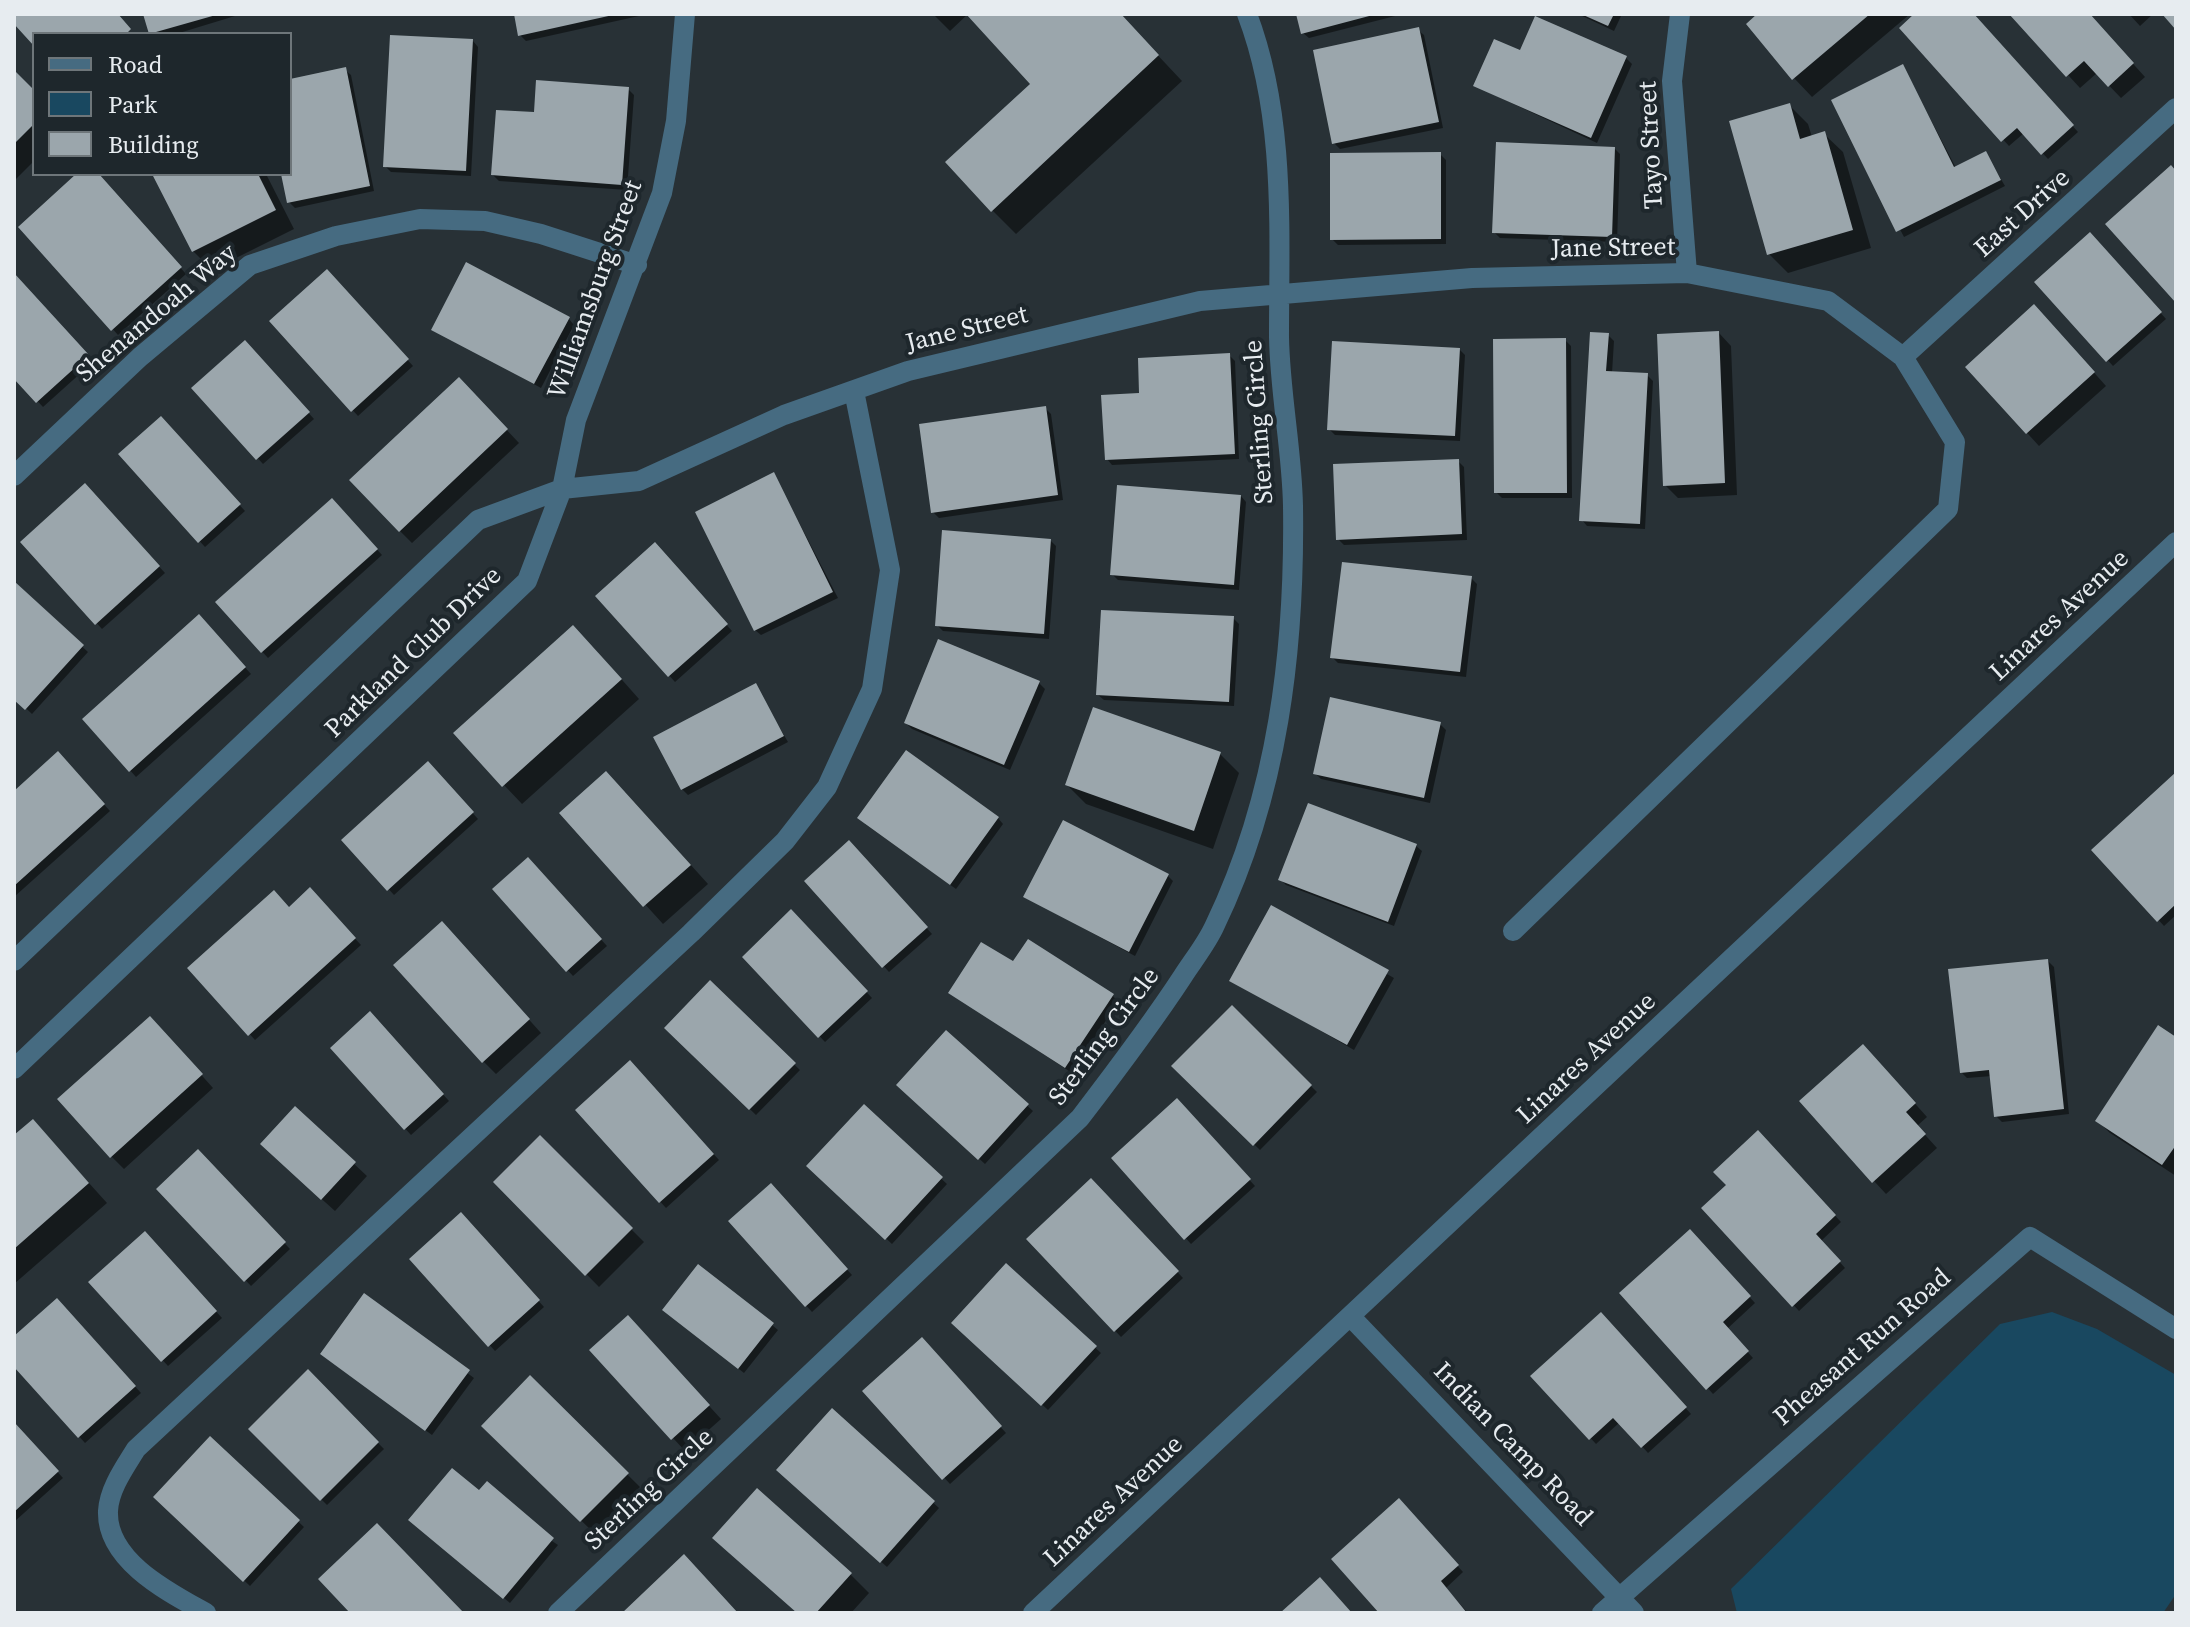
<!DOCTYPE html>
<html>
<head>
<meta charset="utf-8">
<style>
  body { margin:0 }
  #map { position:relative; width:2190px; height:1627px; overflow:hidden; background:#283136; font-family:"Source Serif 4",serif }
  canvas { display:block }
  .frame { position:absolute; inset:0; border:16px solid #e7ecf0; pointer-events:none }
  .legend { position:absolute; left:32px; top:32px; width:260px; height:144px; box-sizing:border-box; background:#1e272c; border:2px solid #6e767a; margin:0; padding:10px 14px; list-style:none; font-size:24px; color:#e7ecf0 }
  .legend li { display:flex; align-items:center; gap:16px; height:40px }
  .legend b { width:40px; border:2px solid #6e767a }
</style>
</head>
<body>
<div id="map">
<canvas width="2190" height="1627"></canvas>
<div class="frame"></div>
<ul class="legend">
<li><b style="height:10px;background:#466b81"></b>Road</li>
<li><b style="height:22px;background:#194860"></b>Park</li>
<li><b style="height:22px;background:#9ba6ac"></b>Building</li>
</ul>
</div>
<script>
const context = document.querySelector('canvas').getContext('2d');
context.lineJoin = 'round';
function fillPath(path, color) {
  context.fillStyle = color;
  context.fill(path, 'evenodd');
}
function trace(path, color, width, dash) {
  context.strokeStyle = color;
  context.lineWidth = width;
  context.lineCap = dash ? 'butt' : 'round';
  context.setLineDash(dash || []);
  context.stroke(path);
}
function label(font, color, halo, rows, align = 'center') {
  context.font = font + ' "Source Serif 4",serif';
  context.lineWidth = 8;
  context.setLineDash([]);
  context.textBaseline = 'middle';
  context.strokeStyle = halo;
  context.fillStyle = color;
  for (const [text, x, y, turn = 0] of rows) {
    context.save();
    context.translate(x, y);
    context.rotate((+turn || 0) * Math.PI / 180);
    context.textAlign = isNaN(turn) ? turn : align;
    if (halo) context.strokeText(text, 0, 0);
    context.fillText(text, 0, 0);
    context.restore();
  }
}
fillPath(new Path2D(`
  M2052 1312 2097 1329 2176 1375V1594L2163 1613H1737L1731 1589 2000 1324Z`), '#194860');
fillPath(new Path2D(`
  M145 14H235V16L176 34H152Z
  M516 14H648L526 41 520 35Z
  M933 14H968L950 31Z
  M969 14H1119L1182 81 1016 234 992 210 1033 84Z
  M1298 14H1403L1309 38 1303 33Z
  M1578 14H1622L1614 31Z
  M1760 14H1910L1812 97 1794 78Z
  M1917 14H1972L2078 132 2048 159 2024 133 2009 146 1901 28Z
  M2012 14H2088L2145 77 2121 98 2097 73 2080 88Z
  M2129 14H2153L2140 26Z
  M1418 30 1424 35 1443 128 1340 149 1334 143Z
  M473 41 478 47 471 176 391 172 385 166Z
  M1521 53 1626 58 1632 64 1597 143 1475 86Z
  M1903 67 1956 168 1986 154 2005 186 1904 237 1833 101Z
  M345 70 351 75 374 191 295 208 289 202 283 174H290V81Z
  M14 73 34 92V161L14 181Z
  M628 89 634 95 627 190 499 181 493 175 535 114Z
  M1789 105 1808 124 1812 137 1824 134 1843 152 1871 248 1788 273 1769 254Z
  M1615 149 1620 154 1617 242 1500 238 1494 232Z
  M1440 154 1446 160V244L1338 245 1332 239Z
  M79 174H97L186 274 118 335 21 227Z
  M154 174H266L294 229 212 270 193 251Z
  M2090 234 2166 319 2113 366 2037 282Z
  M327 271 413 366 358 416 272 322Z
  M14 275 93 362 43 407 14 376Z
  M569 319 574 325 541 388 433 329Z
  M2046 319 2106 386 2039 446 1967 367Z
  M1719 333 1731 346 1737 495 1678 498 1665 485Z
  M1608 335 1614 341 1612 373 1647 375 1653 381 1645 529 1587 526 1582 520Z
  M1565 340 1571 346 1572 498H1502L1496 492Z
  M245 342 314 419 263 464 194 388Z
  M1459 349 1465 355 1460 441 1335 435 1329 429Z
  M1229 355 1235 361 1239 459 1112 465 1107 459 1141 395Z
  M471 392 519 443 412 543 400 531Z
  M1045 408 1051 414 1063 500 939 518 933 512Z
  M160 418 245 511 205 547 120 454Z
  M1458 461 1464 467 1467 540 1344 545 1338 539Z
  M774 474 838 598 761 635 755 630Z
  M85 486 165 573 102 629 23 542Z
  M1241 496 1246 502 1239 590 1118 580 1112 574Z
  M332 500 382 555 268 658 218 603Z
  M1050 540 1056 546 1049 639 943 631 937 625Z
  M654 545 732 631 675 682 598 596Z
  M1471 578 1477 584 1466 677 1338 663 1332 657Z
  M14 584 88 652 32 714 14 697Z
  M199 617 251 674 136 777 85 720Z
  M1233 618 1239 624 1234 706 1104 700 1098 695Z
  M592 646 639 699 522 804 504 785Z
  M1039 683 1045 689 1010 770 912 729 906 723Z
  M755 686 788 742 688 795 682 789Z
  M1440 724 1446 730 1430 803 1321 779 1315 773Z
  M58 754 110 811 14 897V793Z
  M1220 754 1239 773 1213 849 1086 804 1067 785Z
  M428 764 478 819 394 895 344 840Z
  M2176 775V915L2164 926 2094 850Z
  M625 792 708 884 663 924 562 813Z
  M998 818 1003 824 956 889 865 824Z
  M849 843 932 934 889 972 806 881Z
  M1416 846 1422 851 1394 926 1286 885 1281 880Z
  M528 860 607 946 573 976 494 890Z
  M1168 876 1173 881 1135 956 1025 897Z
  M310 890 361 945 255 1040 190 968 289 909Z
  M1271 908 1394 978 1354 1050 1232 980Z
  M791 912 872 998 825 1042 745 957Z
  M454 936 541 1033 496 1074 483 1061Z
  M2048 961 2054 967 2069 1114 2002 1122 1996 1116 1992 1076 1967 1078 1962 1073Z
  M1014 964 1113 996 1118 1002 1072 1073 950 993Z
  M710 983 800 1070 756 1115 666 1028Z
  M1232 1008 1317 1092 1260 1150 1174 1066Z
  M370 1014 449 1101 411 1135 332 1048Z
  M162 1031 213 1088 124 1169 111 1156Z
  M946 1032 1033 1111 985 1164 898 1085Z
  M2176 1040V1176L2110 1133 2097 1120Z
  M1875 1059 1927 1117 1917 1126 1937 1148 1886 1194 1874 1181Z
  M630 1062 719 1160 666 1208 577 1110Z
  M1177 1101 1255 1186 1191 1244 1113 1158Z
  M864 1107 947 1184 892 1244 808 1166Z
  M295 1109 367 1176 335 1211 275 1157Z
  M33 1121 107 1203 14 1284V1138Z
  M1758 1133 1841 1222 1821 1241 1845 1268 1799 1311 1704 1208 1728 1185Z
  M540 1138 644 1242 599 1287 496 1182Z
  M198 1152 290 1249 251 1286 159 1189Z
  M1091 1180 1183 1278 1121 1337 1029 1239Z
  M771 1186 852 1275 812 1312 731 1222Z
  M461 1215 544 1307 495 1351 412 1259Z
  M1690 1232 1755 1303 1727 1329 1753 1358 1713 1394 1622 1293Z
  M145 1233 222 1318 168 1366 91 1282Z
  M1006 1266 1101 1353 1048 1410 954 1323Z
  M364 1296 474 1378 432 1435 328 1359Z
  M57 1301 141 1393 85 1443 14 1364V1339Z
  M1601 1314 1691 1414 1648 1453 1620 1422 1596 1444 1533 1376Z
  M670 1315 772 1325 778 1330 744 1373Z
  M640 1330 721 1419 685 1451 592 1350Z
  M922 1340 1006 1433 950 1484 865 1391Z
  M308 1372 384 1449 327 1505 251 1429Z
  M530 1378 640 1487 594 1533 484 1426Z
  M832 1411 939 1508 887 1567 779 1470Z
  M14 1424 63 1478 14 1522Z
  M210 1439 304 1527 250 1586 156 1497Z
  M480 1493 558 1545 510 1603 417 1526Z
  M1399 1501 1463 1572 1446 1588 1468 1613H1382Z
  M850 1574 869 1593 851 1613H797Z`), '#0007');
fillPath(new Path2D(`
  M14 14H118L131 29 126 34H34V46L14 24Z
  M143 14H216V15L149 34Z
  M514 14H613V15L518 36Z
  M966 14H1121L1159 55 991 212 945 162 1030 84Z
  M1296 14H1373V15L1301 34Z
  M1581 14H1614L1608 26Z
  M1757 14H1870L1792 80 1746 24Z
  M1914 14H1974L2074 125 2041 155 2017 128 2001 142 1899 28Z
  M2009 14H2090L2134 63 2108 87 2084 61 2066 77Z
  M2162 14H2176V30Z
  M1535 16 1627 56 1591 138 1473 86 1494 39 1520 50Z
  M1419 27 1439 122 1332 144 1313 50Z
  M390 35 473 39 466 171 383 167Z
  M1903 64 1954 167 1986 151 2001 180 1896 232 1831 100Z
  M346 67 370 186 287 203 281 174H290V79Z
  M14 70 34 90V124L14 144Z
  M536 80 629 87 622 185 491 175 496 110 534 112Z
  M1790 103 1800 139 1825 131 1853 230 1767 255 1729 121Z
  M1496 142 1615 147 1612 237 1492 233Z
  M1441 152V239L1330 240V153Z
  M2171 165 2176 171V303L2105 224Z
  M76 174H99L182 267 111 331 18 227Z
  M152 174H258L276 210 192 252Z
  M2090 232 2162 312 2106 362 2034 282Z
  M466 262 570 317 534 384 431 330Z
  M327 269 409 359 351 412 269 321Z
  M14 273 89 355 36 403 14 379Z
  M2034 304 2095 372 2026 434 1965 367Z
  M1719 331 1725 483 1663 486 1657 334Z
  M1590 332 1609 333 1606 371 1648 373 1640 524 1579 521Z
  M1566 338 1567 493H1494L1493 339Z
  M245 340 310 412 256 460 191 388Z
  M1332 341 1460 348 1455 436 1327 430Z
  M1230 353 1235 454 1105 460 1101 395 1139 393 1138 358Z
  M459 377 508 429 399 532 349 480Z
  M1046 406 1058 495 931 513 919 424Z
  M161 416 241 504 198 543 118 454Z
  M1459 459 1462 534 1336 540 1333 464Z
  M774 472 833 592 754 631 695 512Z
  M85 483 160 566 95 625 20 542Z
  M1117 485 1241 495 1234 585 1110 575Z
  M332 498 378 549 261 653 215 602Z
  M942 530 1051 539 1044 634 935 626Z
  M655 542 728 624 668 677 595 596Z
  M1342 562 1472 576 1460 672 1330 658Z
  M14 581 84 645 25 710 14 700Z
  M1101 610 1234 616 1229 702 1096 695Z
  M199 614 246 667 129 772 82 719Z
  M573 625 622 679 502 787 453 733Z
  M938 639 1040 681 1004 765 904 723Z
  M756 683 784 736 681 790 653 737Z
  M1330 697 1441 722 1424 798 1313 774Z
  M1093 707 1221 752 1194 831 1065 785Z
  M906 750 999 817 950 885 857 818Z
  M58 751 105 804 14 886V791Z
  M428 761 474 812 387 891 341 840Z
  M606 771 691 865 643 907 559 813Z
  M2176 772V904L2157 922 2091 850Z
  M1308 803 1417 844 1388 922 1278 880Z
  M1063 820 1169 874 1129 952 1023 897Z
  M849 840 928 927 882 968 804 881Z
  M528 857 602 939 566 972 492 889Z
  M310 887 356 938 248 1036 187 968 274 890 289 907Z
  M1271 905 1389 970 1347 1045 1229 981Z
  M791 909 868 991 818 1038 742 957Z
  M442 921 530 1019 482 1063 393 965Z
  M1028 939 1114 994 1065 1068 948 993 981 942 1013 961Z
  M2048 959 2064 1109 1994 1117 1989 1070 1960 1073 1948 969Z
  M710 980 796 1063 749 1110 664 1028Z
  M1232 1005 1312 1085 1253 1146 1171 1066Z
  M370 1011 444 1094 404 1130 330 1048Z
  M150 1016 203 1074 110 1158 57 1099Z
  M2158 1025 2176 1037V1145L2162 1165 2095 1121Z
  M946 1030 1029 1104 978 1160 896 1085Z
  M1863 1044 1916 1103 1906 1112 1926 1134 1872 1183 1799 1101Z
  M630 1060 714 1154 659 1203 575 1110Z
  M1177 1098 1251 1179 1184 1240 1111 1158Z
  M864 1104 943 1177 885 1240 806 1166Z
  M295 1106 356 1162 321 1200 260 1144Z
  M33 1119 89 1183 14 1249V1135Z
  M1758 1130 1836 1215 1816 1234 1841 1261 1792 1307 1701 1208 1726 1185 1713 1172Z
  M540 1135 633 1228 585 1276 493 1182Z
  M198 1149 286 1242 244 1282 156 1189Z
  M1091 1178 1179 1271 1114 1332 1026 1239Z
  M771 1183 848 1269 805 1307 728 1221Z
  M461 1212 540 1300 488 1347 409 1259Z
  M1690 1229 1751 1296 1723 1322 1749 1351 1706 1390 1619 1293Z
  M145 1231 217 1311 161 1362 88 1282Z
  M1006 1263 1097 1346 1041 1406 951 1323Z
  M698 1264 774 1323 738 1369 662 1310Z
  M364 1293 470 1370 425 1431 320 1354Z
  M57 1298 136 1386 78 1438 14 1367V1336Z
  M1601 1312 1687 1407 1641 1448 1613 1418 1589 1440 1530 1376Z
  M628 1315 710 1405 671 1440 589 1350Z
  M922 1337 1002 1426 942 1480 862 1391Z
  M308 1369 379 1442 320 1501 248 1429Z
  M530 1375 629 1473 580 1522 481 1426Z
  M832 1408 935 1501 880 1563 776 1470Z
  M14 1422 59 1471 14 1512Z
  M210 1436 300 1520 243 1582 153 1497Z
  M452 1468 479 1490 487 1481 554 1538 503 1599 408 1520Z
  M757 1488 852 1573 816 1613H797L712 1538Z
  M1399 1498 1459 1565 1441 1581 1467 1613H1379L1331 1559Z
  M377 1523 464 1613H350L318 1579Z
  M684 1554 738 1613H622Z
  M1320 1577 1352 1613H1280Z`), '#9ba6ac');
trace(new Path2D(`
  M1680 14 1672 81 1687 273
  M1903 357 2176 108
  M14 476 140 357 250 265 336 236 420 219 485 221 541 234 637 265
  M14 961 478 520 562 489 639 481 784 415 908 371 1200 301 1472 278 1687 273 1828 301 1903 357 1955 442 1948 509 1513 931
  M14 1069 527 581 562 489 576 420 662 193 676 121 685 14
  M1350 1316 1634 1613
  M206 1613C170 1593 106 1561 108 1511 109 1489 125 1467 136 1449L691 933 785 841 827 787 872 689 890 570 854 391
  M558 1613 1080 1118C1116 1071 1151 1025 1183 976 1194 959 1207 943 1215 925 1278 794 1295 650 1293 506 1292 450 1280 394 1279 337 1279 231 1286 116 1247 14
  M1033 1613 2176 542
  M1602 1613 2030 1237 2176 1329`), '#466b81', 20);
label('26px', '#e7ecf0', '#1e272c', [
  ["Tayo Street",1652,145,-93],
  ["East Drive",2023,214,-42],
  ["Jane Street",1613,249,-1],
  ["Williamsburg Street",596,290,-70],
  ["Shenandoah Way",157,314,-40],
  ["Jane Street",967,330,-14],
  ["Sterling Circle",1260,422,-94],
  ["Linares Avenue",2060,616,-43],
  ["Parkland Club Drive",414,653,-44],
  ["Sterling Circle",1105,1037,-53],
  ["Linares Avenue",1587,1059,-43],
  ["Pheasant Run Road",1863,1348,-41],
  ["Indian Camp Road",1512,1445,46],
  ["Sterling Circle",650,1490,-43],
  ["Linares Avenue",1114,1502,-43]
]);
</script>
</body>
</html>
